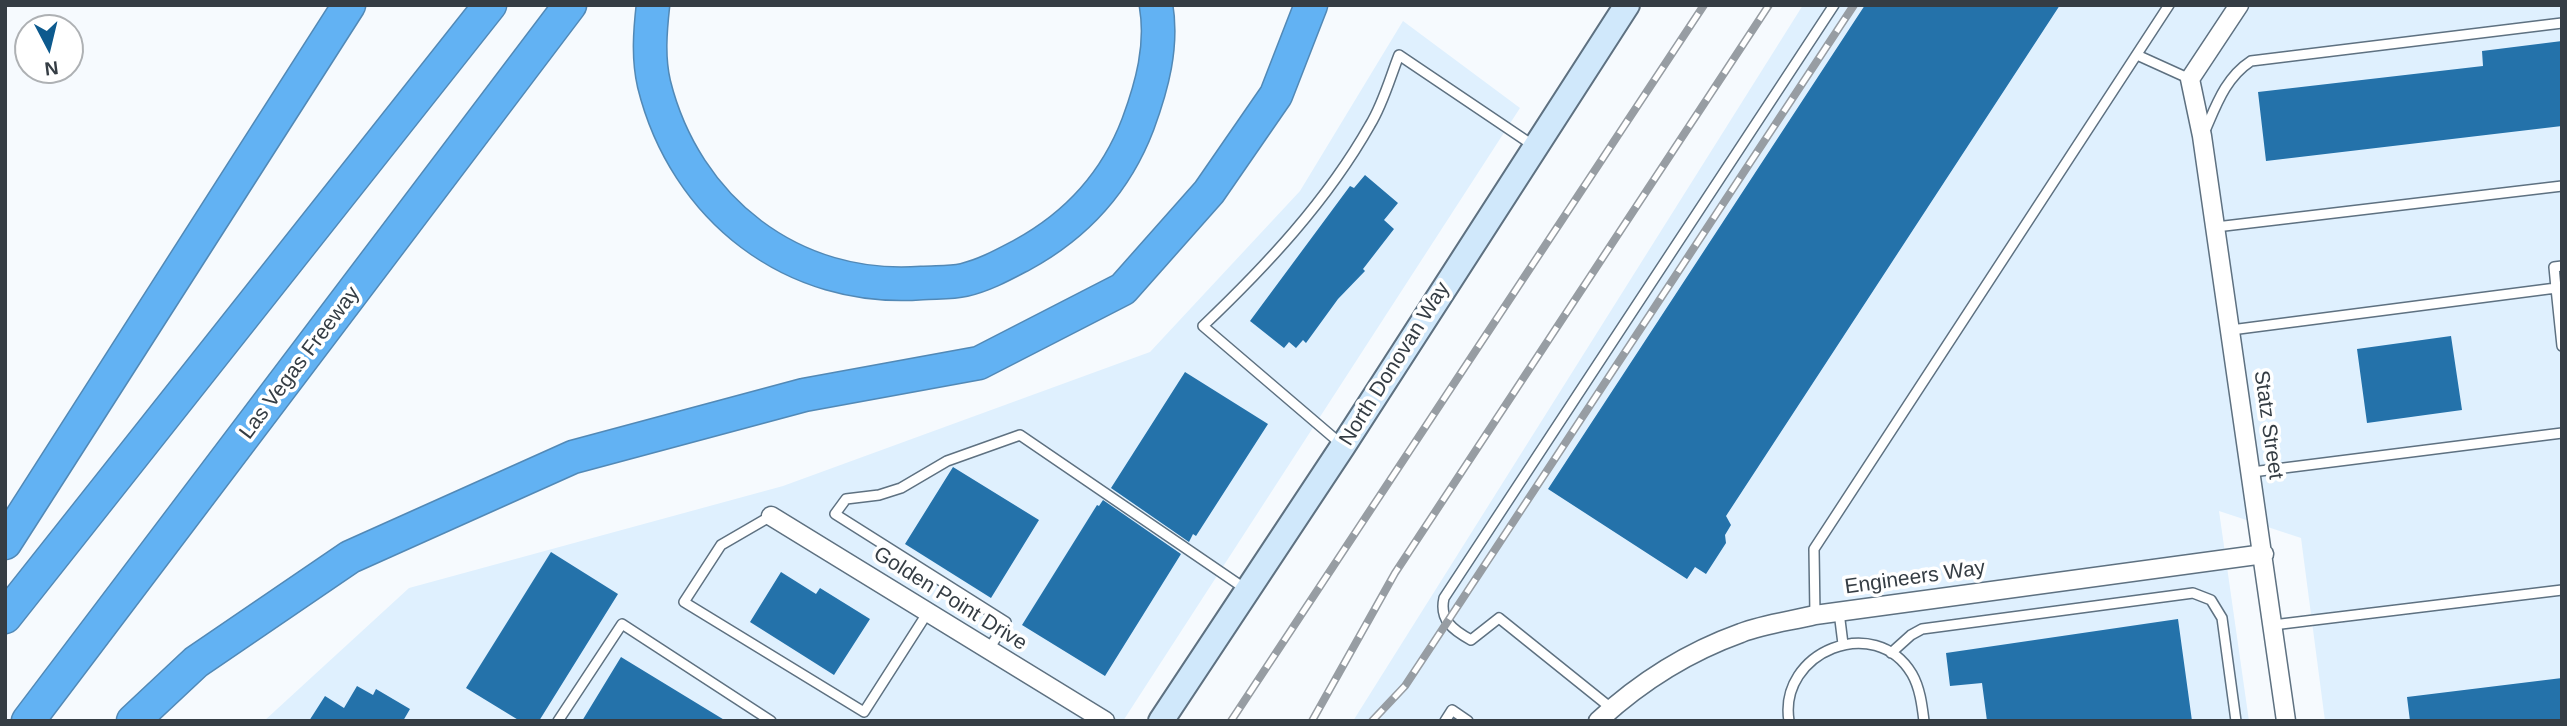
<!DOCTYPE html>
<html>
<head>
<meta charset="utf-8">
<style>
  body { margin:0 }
  #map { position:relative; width:2567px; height:726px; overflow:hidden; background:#f6fafe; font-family:Helvetica,sans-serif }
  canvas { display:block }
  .frame { position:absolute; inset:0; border:7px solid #353d44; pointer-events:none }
  .north { position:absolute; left:14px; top:14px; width:70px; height:70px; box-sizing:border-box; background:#fff; border:2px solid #aeb1b4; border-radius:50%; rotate:173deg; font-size:19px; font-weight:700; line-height:28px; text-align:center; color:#353d44 }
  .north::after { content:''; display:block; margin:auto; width:24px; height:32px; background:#0d5a8e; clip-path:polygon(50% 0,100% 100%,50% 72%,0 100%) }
</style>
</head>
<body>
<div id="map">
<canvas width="2567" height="726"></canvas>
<div class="frame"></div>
<div class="north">N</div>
</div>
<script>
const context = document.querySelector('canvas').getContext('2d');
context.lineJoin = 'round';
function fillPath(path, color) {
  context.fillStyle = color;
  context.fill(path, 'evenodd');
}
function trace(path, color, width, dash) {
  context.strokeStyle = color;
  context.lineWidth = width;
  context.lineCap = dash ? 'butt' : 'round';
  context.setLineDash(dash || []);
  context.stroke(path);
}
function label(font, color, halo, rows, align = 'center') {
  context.font = font + ' Helvetica,sans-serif';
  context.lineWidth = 7;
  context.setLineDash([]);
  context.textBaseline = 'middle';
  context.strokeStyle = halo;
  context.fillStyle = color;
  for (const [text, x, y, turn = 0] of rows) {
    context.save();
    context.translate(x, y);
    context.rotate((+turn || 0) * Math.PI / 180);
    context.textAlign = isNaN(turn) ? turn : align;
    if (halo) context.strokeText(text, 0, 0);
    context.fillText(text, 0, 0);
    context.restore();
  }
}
fillPath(new Path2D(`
  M1803 5H2562V721H2325L2301 538 2219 511 2249 721H1353Z
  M1403 21 1520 108 1123 721H264L409 588 783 486 1150 352 1300 191Z`), '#dff0fe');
fillPath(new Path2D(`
  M1865 5H2060L1726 516 1731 525 1725 535 1726 543 1706 574 1695 567 1687 579 1548 489Z
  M2562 41V126L2266 161 2258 92 2483 66 2482 51Z
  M1365 175 1398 203 1384 220 1394 229 1363 269 1365 271 1338 299 1306 343 1303 340 1296 348 1289 342 1284 348 1250 321 1350 186 1354 188Z
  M2451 336 2462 410 2367 423 2357 349Z
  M1185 372 1268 424 1196 536 1193 534 1189 542 1111 488Z
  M953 467 1039 520 991 598 905 544Z
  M1103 500 1181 554 1105 676 1022 625 1097 505 1099 506Z
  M551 552 618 594 539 721H520L466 688Z
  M781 572 816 594 820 588 870 619 834 675 750 622Z
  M2178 619 2192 721H1987L1982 683 1950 686 1946 653Z
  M621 657 726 721H582Z
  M2562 678V721H2410L2407 697Z
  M357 686 373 695 376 689 410 709 403 721H309L325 696 344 708Z`), '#2472aa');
const lane = new Path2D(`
  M2137 55 2190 79
  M2204 133C2216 106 2225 78 2251 61L2562 23
  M2216 227 2562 186
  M2556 288 2554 267 2562 266
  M2231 330 2556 288 2562 346
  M1341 444 1203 326C1266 266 1327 201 1370 125 1383 104 1390 78 1399 55L1534 146
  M2252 472 2562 433
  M771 516 721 545 684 602 864 712 928 612
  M1839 612 1843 644
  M1815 615 1814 549 2169 5
  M2273 625 2562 590
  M989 649 1006 622 835 514 846 499 879 495 901 488 947 461 1020 435 1247 590
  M1891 653 1911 635 1922 629 2193 593 2211 600 2222 618 2236 721
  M1611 708 1499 618 1471 640C1453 630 1439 620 1444 598L1834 5
  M558 721 622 624 771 721
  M1445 721 1452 710 1468 721
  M1789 721C1778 652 1875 612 1912 674 1920 688 1922 705 1924 721`);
const street = new Path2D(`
  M2239 5 2190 79 2202 136 2286 721
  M771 516 1105 721
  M1598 721C1639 683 1688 652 1741 633 1764 624 1791 621 1815 615L2264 554`);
const secondary = new Path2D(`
  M1161 721 1343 446 1627 5`);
const highway = new Path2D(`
  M653 5C650 32 648 58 654 84 685 209 793 293 922 283 936 282 951 283 964 280 985 275 1003 265 1022 255 1077 225 1116 182 1138 124 1152 86 1163 46 1156 5
  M5 543 349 5
  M5 617 490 5
  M28 721 570 5
  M133 721 196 662 350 557 573 457 804 395 979 363 1123 289 1209 192 1276 95 1311 5`);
trace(lane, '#5e7181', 12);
trace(street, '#5e7181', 21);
trace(secondary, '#5e7181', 28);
trace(highway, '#5289b6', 35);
trace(lane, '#fff', 9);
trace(street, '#fff', 18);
trace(secondary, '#d0e8fb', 24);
trace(highway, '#62b2f3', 32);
const rail = new Path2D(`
  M1231 721 1704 5
  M1312 721 1395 573 1769 5
  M1372 721 1405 686 1854 5`);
trace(rail, '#979da3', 8);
trace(rail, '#fff', 5, [16]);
label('21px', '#353d44', '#fff', [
  ["Las Vegas Freeway",300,363,-53],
  ["North Donovan Way",1395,364,-58],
  ["Statz Street",2268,425,82],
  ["Engineers Way",1915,578,-8],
  ["Golden Point Drive",950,599,32]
]);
</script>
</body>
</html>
